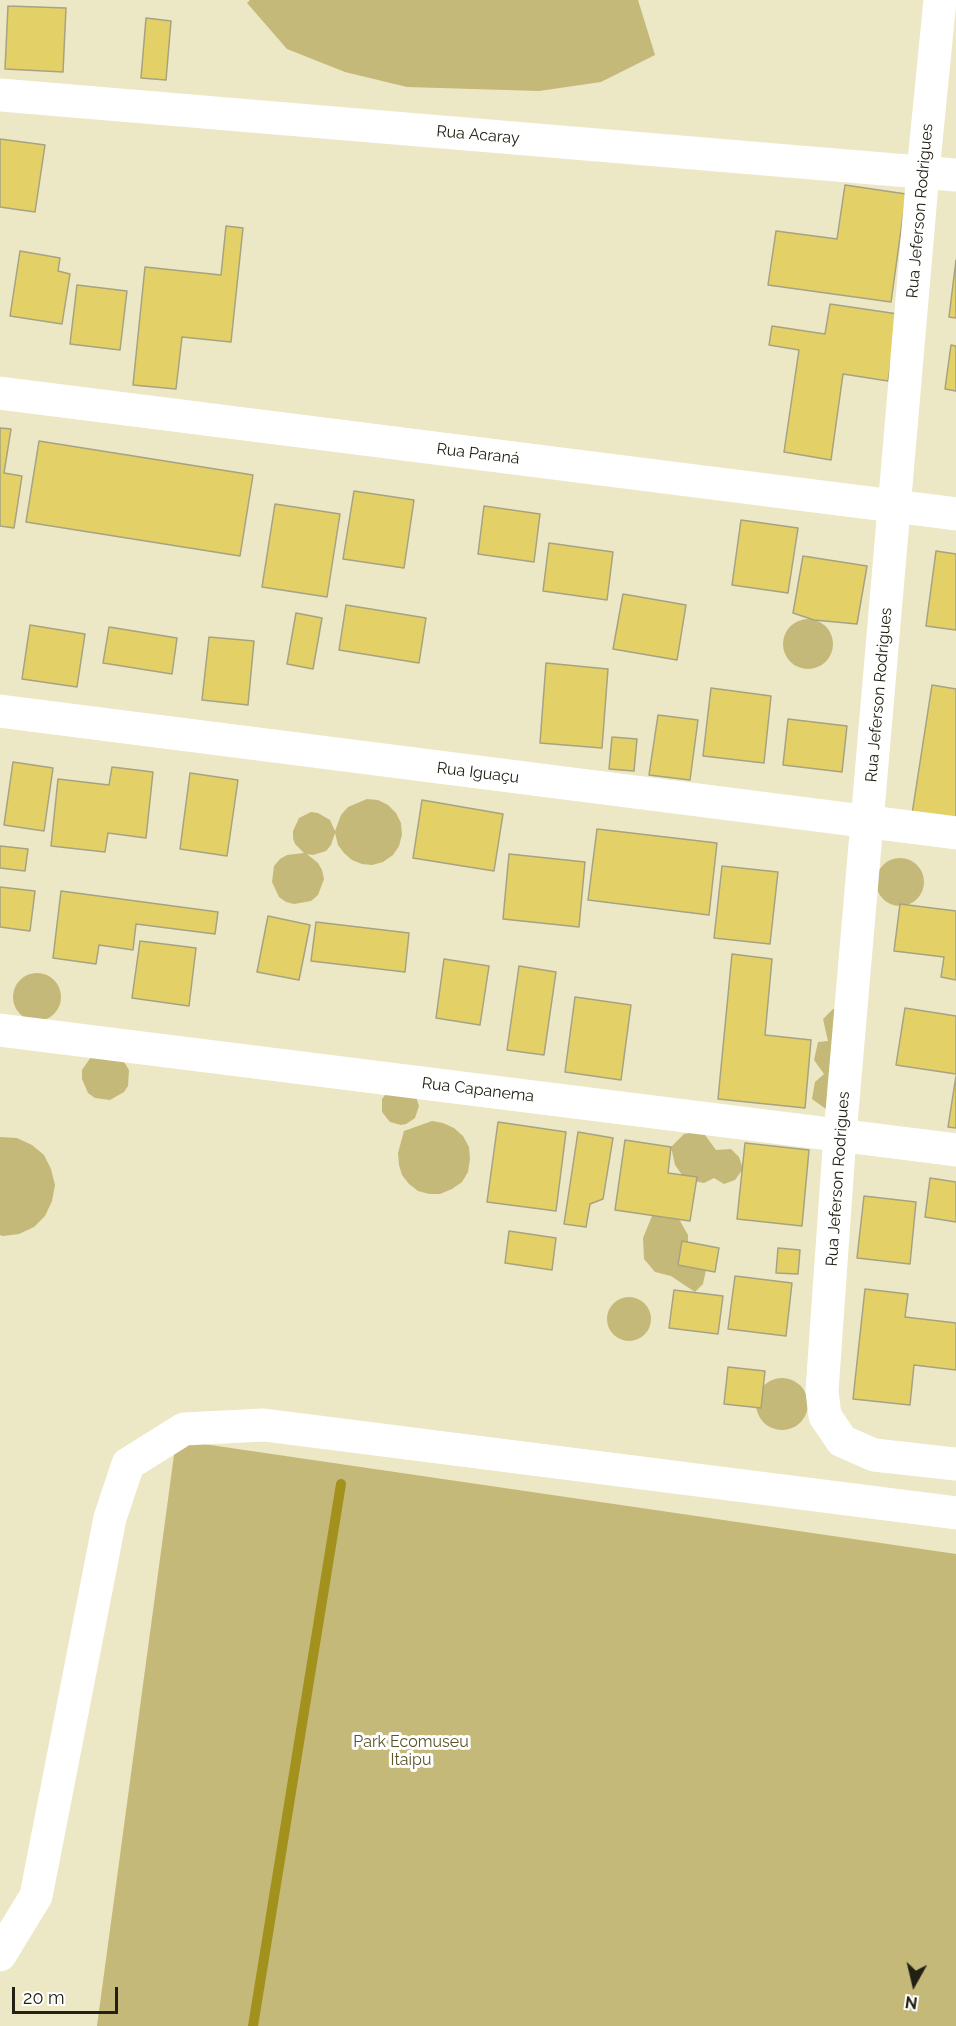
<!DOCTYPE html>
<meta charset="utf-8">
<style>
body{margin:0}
#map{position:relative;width:956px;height:2026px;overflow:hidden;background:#ece7c5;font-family:Raleway,sans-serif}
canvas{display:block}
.north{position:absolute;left:884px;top:1954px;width:60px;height:60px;-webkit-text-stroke:4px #fff;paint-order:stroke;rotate:188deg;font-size:16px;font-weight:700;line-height:24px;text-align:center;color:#222014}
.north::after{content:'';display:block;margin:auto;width:21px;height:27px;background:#222014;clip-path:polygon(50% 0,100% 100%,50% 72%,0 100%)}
.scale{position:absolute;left:12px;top:1987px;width:106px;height:27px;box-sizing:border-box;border:3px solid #222014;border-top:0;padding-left:8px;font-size:18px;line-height:21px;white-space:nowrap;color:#222014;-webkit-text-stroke:4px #fff;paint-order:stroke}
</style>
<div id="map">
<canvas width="956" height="2026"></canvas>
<div class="north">N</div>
<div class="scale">20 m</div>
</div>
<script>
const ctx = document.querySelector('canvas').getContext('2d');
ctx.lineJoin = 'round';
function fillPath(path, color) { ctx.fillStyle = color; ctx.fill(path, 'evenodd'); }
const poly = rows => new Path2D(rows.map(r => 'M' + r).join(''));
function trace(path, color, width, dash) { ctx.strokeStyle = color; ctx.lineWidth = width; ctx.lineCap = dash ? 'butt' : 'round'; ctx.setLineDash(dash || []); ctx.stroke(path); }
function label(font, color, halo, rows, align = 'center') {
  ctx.font = font + ' Raleway,sans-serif'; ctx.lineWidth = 6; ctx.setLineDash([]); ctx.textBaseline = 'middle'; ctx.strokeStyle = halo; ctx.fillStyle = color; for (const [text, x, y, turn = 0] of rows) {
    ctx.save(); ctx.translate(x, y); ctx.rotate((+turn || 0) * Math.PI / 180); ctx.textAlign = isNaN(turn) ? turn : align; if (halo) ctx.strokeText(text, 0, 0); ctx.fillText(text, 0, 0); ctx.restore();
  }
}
const green = poly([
 [250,0,638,0,655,55,601,82,539,91,407,87,345,72,287,49,247,3],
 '783 644a25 25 0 1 1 50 0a25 25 0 1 1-50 0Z',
 [367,799,378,800,388,805,396,813,401,823,402,835,399,846,393,855,383,862,372,865,362,864,352,860,344,853,338,845,335,833,331,845,326,851,313,855,307,854,318,863,322,870,324,879,318,895,311,901,294,904,286,902,279,897,272,882,274,866,280,859,287,855,304,853,295,844,293,838,293,831,299,818,311,812,318,813,330,820,335,831,341,815,348,807],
 '876 882a24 24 0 1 1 48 0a24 24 0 1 1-48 0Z',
 '13 997a24 24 0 1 1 48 0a24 24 0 1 1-48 0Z',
 [833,1009,848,1011,830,1112,812,1099,815,1082,824,1074,814,1060,818,1042,828,1041,823,1019],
 [91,1057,121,1057,129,1070,128,1086,124,1092,110,1100,95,1098,88,1093,82,1079,82,1070],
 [386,1094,415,1094,419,1106,415,1118,406,1124,401,1125,390,1122,382,1112,382,1099],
 [432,1121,443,1123,454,1128,463,1136,469,1147,470,1159,468,1172,462,1182,452,1189,440,1194,429,1194,418,1191,409,1184,402,1175,399,1165,398,1153,404,1131],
 [702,1131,716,1150,731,1149,739,1157,743,1169,735,1180,724,1184,714,1178,704,1183,685,1179,675,1165,671,1147,684,1134],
 [0,1137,17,1138,32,1145,44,1155,51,1169,55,1185,52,1201,45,1216,34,1227,19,1234,3,1236,0,1235],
 [675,1212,688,1235,688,1251,706,1270,703,1284,695,1292,671,1276,655,1272,644,1259,643,1238,652,1216],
 '607 1319a22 22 0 1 1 44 0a22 22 0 1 1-44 0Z',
 '756 1404a26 26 0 1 1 52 0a26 26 0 1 1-52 0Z',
 [176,1440,956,1554,956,2026,97,2026]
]);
const stream = poly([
 [253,2026,341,1484]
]);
const building = poly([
 [8,6,66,8,63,72,5,69,8,6],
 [146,18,171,21,166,80,141,78,146,18],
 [0,139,45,145,35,212,0,207,0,139],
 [845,185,906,194,891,302,768,285,776,231,837,239,845,185],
 [226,226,243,228,231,342,182,337,176,389,133,385,145,267,221,275,226,226],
 [20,251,60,258,58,271,70,274,62,324,10,316,20,251],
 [956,260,956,318,949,317,956,260],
 [77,285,127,291,120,350,70,344,77,285],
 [830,304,898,314,888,381,843,374,831,460,784,452,799,350,769,345,772,326,825,334,830,304],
 [951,345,956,346,956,391,945,389,951,345],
 [0,428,11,429,4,473,22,476,14,528,0,526,0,428],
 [39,441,253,475,240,556,26,522,39,441],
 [354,491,414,500,404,568,343,559,354,491],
 [275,504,340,514,327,597,262,587,275,504],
 [484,506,540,514,534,562,478,554,484,506],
 [741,520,798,528,788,593,732,585,741,520],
 [549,543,613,552,607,600,543,591,549,543],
 [936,551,956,554,956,630,926,626,936,551],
 [803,556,867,566,857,624,814,620,793,613,803,556],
 [623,594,686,605,677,660,613,649,623,594],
 [346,605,426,618,419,663,339,650,346,605],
 [296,613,322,618,313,669,287,664,296,613],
 [30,625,85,634,77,687,22,679,30,625],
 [109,627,177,638,172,674,103,663,109,627],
 [209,637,254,641,248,705,202,700,209,637],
 [546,663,608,669,602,748,540,743,546,663],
 [932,685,956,689,956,821,912,814,932,685],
 [711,688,771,696,764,763,703,756,711,688],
 [658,715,698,720,690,780,649,775,658,715],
 [788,719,847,726,842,772,783,765,788,719],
 [612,737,637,739,634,771,609,769,612,737],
 [13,762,53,768,44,831,4,825,13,762],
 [112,767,153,772,146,838,108,833,105,852,51,846,58,779,109,785,112,767],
 [190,773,238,780,227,856,180,849,190,773],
 [422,800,503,814,494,871,413,858,422,800],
 [597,829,717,843,709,915,588,900,597,829],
 [0,846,28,849,25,871,0,868,0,846],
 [509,854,585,862,579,927,503,919,509,854],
 [722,866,778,872,770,944,714,938,722,866],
 [0,887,35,891,30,931,0,927,0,887],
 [61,891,218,912,215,934,136,924,133,950,99,945,96,964,53,958,61,891],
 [900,904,956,911,956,980,941,977,944,957,894,951,900,904],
 [268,916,310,925,299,980,257,972,268,916],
 [316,922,409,933,405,972,311,961,316,922],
 [140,941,196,948,189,1006,132,998,140,941],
 [732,954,772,959,765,1035,811,1040,805,1108,718,1099,732,954],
 [444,959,489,966,480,1025,436,1018,444,959],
 [519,966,556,972,544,1055,507,1050,519,966],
 [575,997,631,1005,621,1080,565,1072,575,997],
 [905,1008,956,1016,956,1074,896,1065,905,1008],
 [956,1076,956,1128,948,1127,956,1076],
 [498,1122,566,1132,556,1211,487,1202,498,1122],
 [578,1132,613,1138,603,1199,590,1204,586,1227,564,1224,578,1132],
 [625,1140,671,1147,668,1173,697,1177,690,1221,615,1210,625,1140],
 [745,1143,809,1150,802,1226,737,1219,745,1143],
 [930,1178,956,1182,956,1222,925,1217,930,1178],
 [864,1196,916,1202,910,1264,857,1258,864,1196],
 [509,1231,556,1238,552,1270,505,1263,509,1231],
 [682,1241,719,1248,715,1272,678,1265,682,1241],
 [778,1248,800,1250,798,1274,776,1273,778,1248],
 [735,1276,792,1283,786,1336,728,1329,735,1276],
 [865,1289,908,1294,905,1317,956,1323,956,1370,914,1365,910,1405,853,1399,865,1289],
 [674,1290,723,1296,718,1334,669,1328,674,1290],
 [728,1367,765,1371,761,1408,724,1404,728,1367]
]);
const street = poly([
 [940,0,923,172,840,1135,822,1391,825,1416,842,1441,874,1455,956,1464],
 [0,95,956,175],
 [0,393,956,514],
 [0,711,956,833],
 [0,1030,956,1150],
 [0,1955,36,1896,110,1518,128,1464,184,1429,264,1425,956,1513]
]);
const streetNames = [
 ["Rua Acaray",478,135,5],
 ["Rua Jeferson Rodrigues",920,211,-85],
 ["Rua Paraná",478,454,7],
 ["Rua Jeferson Rodrigues",879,695,-85],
 ["Rua Iguaçu",478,773,7],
 ["Rua Capanema",478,1090,7],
 ["Rua Jeferson Rodrigues",838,1179,-86]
];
const parkNames = [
 ["Park Ecomuseu",411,1742],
 ["Itaipu",411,1760]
];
fillPath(green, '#c4b978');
trace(stream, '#a3911d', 10);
fillPath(building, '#e3d168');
trace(building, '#a7a282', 1.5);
trace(street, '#fff', 33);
label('16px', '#222014', '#fff', streetNames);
label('16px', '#5b5428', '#fff', parkNames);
</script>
